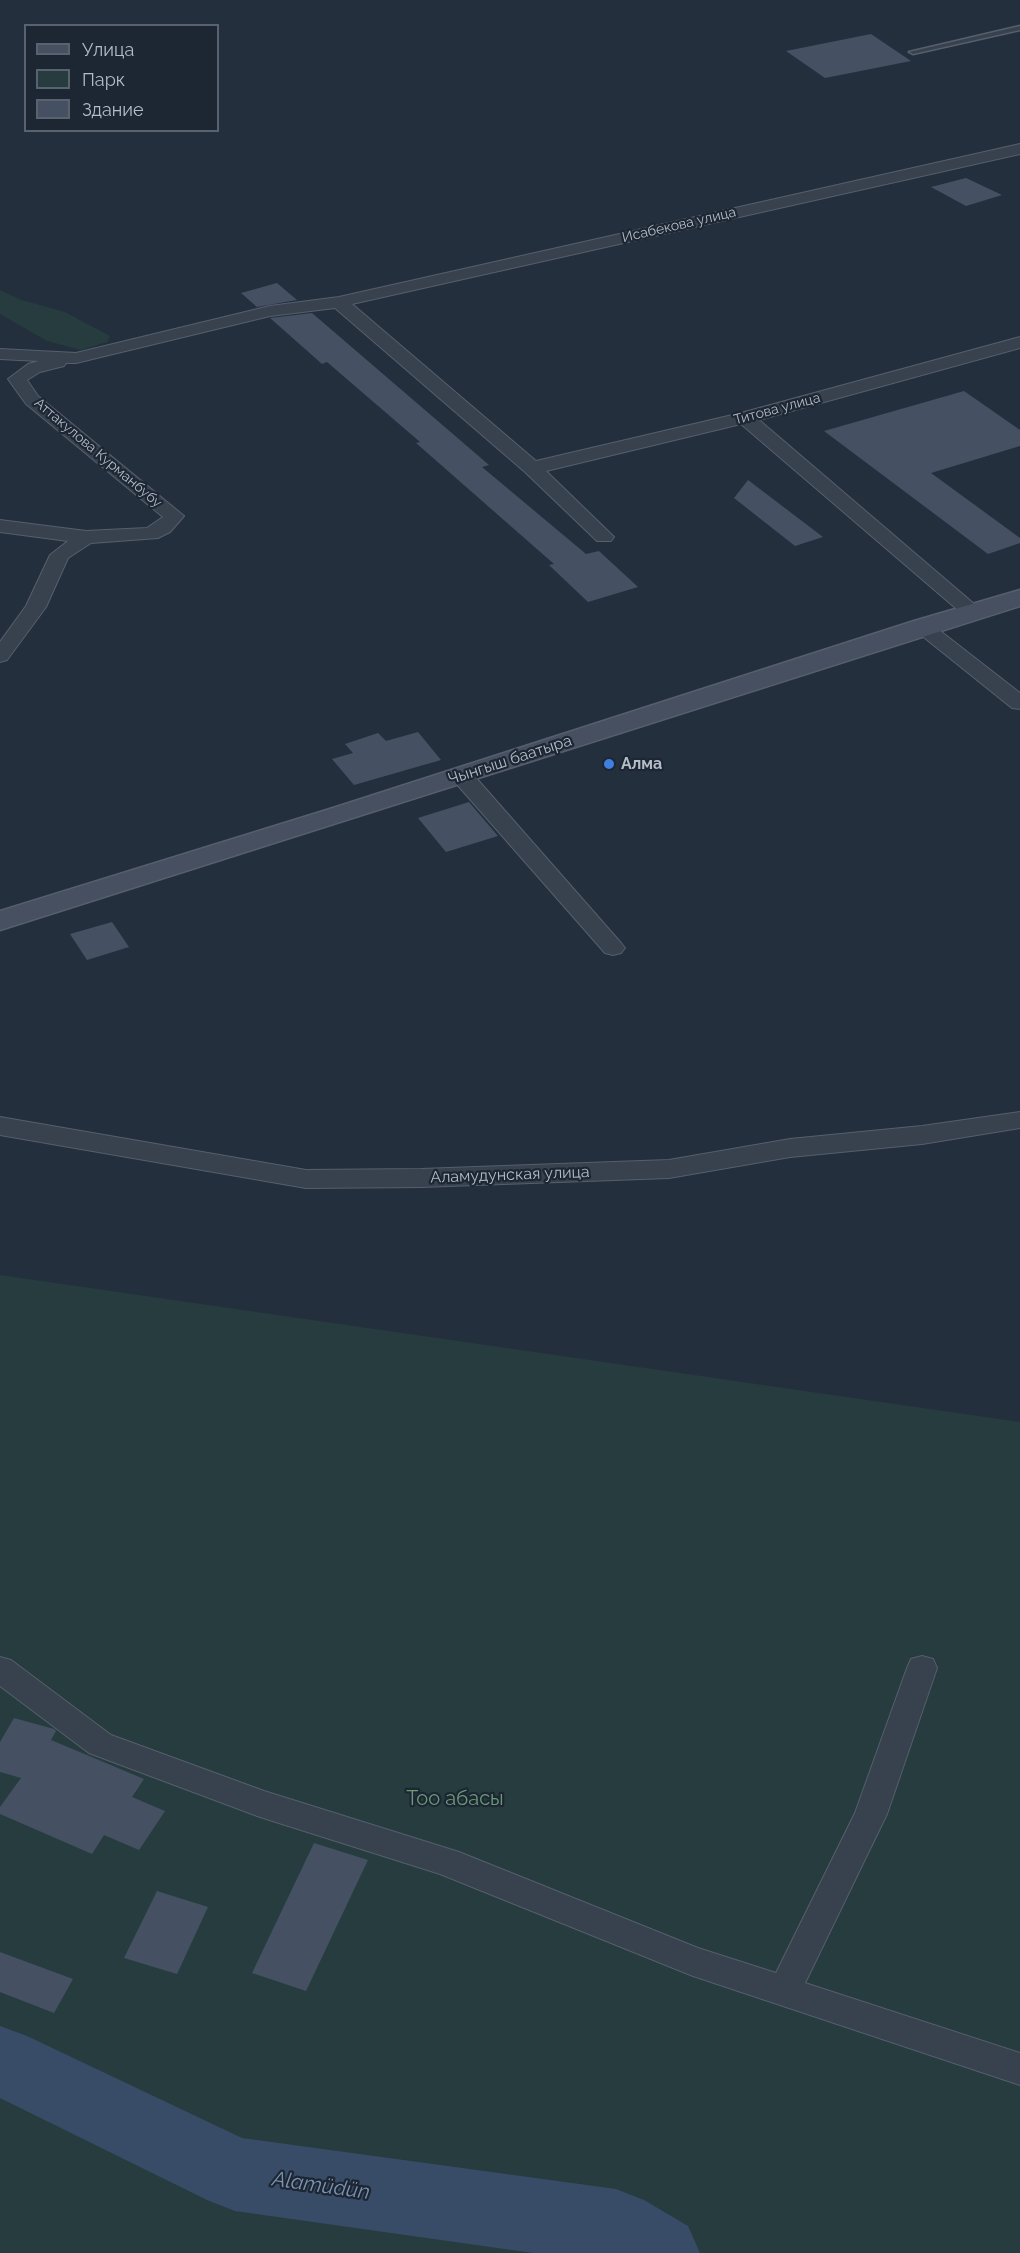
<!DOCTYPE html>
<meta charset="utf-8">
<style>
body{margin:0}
#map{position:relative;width:1020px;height:2253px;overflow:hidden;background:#242f3e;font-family:Raleway,sans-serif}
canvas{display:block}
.legend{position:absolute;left:24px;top:24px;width:195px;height:108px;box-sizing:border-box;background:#1d2633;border:2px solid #59626f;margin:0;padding:8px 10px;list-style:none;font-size:18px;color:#b4bcc9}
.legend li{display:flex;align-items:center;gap:12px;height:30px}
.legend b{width:30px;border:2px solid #59626f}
</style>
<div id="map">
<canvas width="1020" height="2253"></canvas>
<ul class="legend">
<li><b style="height:8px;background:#465061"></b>Улица</li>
<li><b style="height:16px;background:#263c3f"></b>Парк</li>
<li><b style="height:16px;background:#455162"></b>Здание</li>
</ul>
</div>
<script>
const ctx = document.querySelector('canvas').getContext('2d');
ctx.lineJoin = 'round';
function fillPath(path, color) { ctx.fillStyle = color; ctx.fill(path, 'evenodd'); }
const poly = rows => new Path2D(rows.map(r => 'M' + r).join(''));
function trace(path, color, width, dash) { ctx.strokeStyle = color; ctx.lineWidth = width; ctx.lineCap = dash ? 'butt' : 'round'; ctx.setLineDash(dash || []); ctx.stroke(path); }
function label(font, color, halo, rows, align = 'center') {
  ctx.font = font + ' Raleway,sans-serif'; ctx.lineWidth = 4.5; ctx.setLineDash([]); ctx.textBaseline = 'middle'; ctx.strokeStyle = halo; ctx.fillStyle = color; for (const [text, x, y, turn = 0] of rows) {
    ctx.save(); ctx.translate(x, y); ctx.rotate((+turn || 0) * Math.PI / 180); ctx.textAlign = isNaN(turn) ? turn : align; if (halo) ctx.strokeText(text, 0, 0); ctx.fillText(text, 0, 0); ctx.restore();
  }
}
const green = poly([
 [0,290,21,300,65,312,110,336,107,342,81,350,47,341,0,314],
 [0,1275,1020,1422,1020,2253,0,2253]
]);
const river = poly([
 [0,2026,27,2036,242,2138,616,2189,644,2200,688,2226,700,2253,533,2253,235,2211,207,2200,0,2098,0,2026]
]);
const building = poly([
 [871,34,911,61,825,78,786,51],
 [966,178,1002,195,966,206,931,187],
 [277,283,297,300,257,307,241,293],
 [312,313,489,465,482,467,586,554,599,551,638,587,588,602,549,565,554,564,416,443,420,442,327,362,322,364,270,318],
 [964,391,1020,430,1020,446,931,473,1020,538,1020,543,988,554,824,431],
 [748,480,823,537,795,546,734,498],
 [418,732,441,760,354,785,332,759,353,753,345,744,378,733,386,741],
 [469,802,498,836,446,852,418,818],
 [112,922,129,947,87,960,70,934],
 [14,1718,54,1729,56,1731,51,1740,144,1779,132,1797,165,1811,139,1850,104,1835,92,1854,0,1814,0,1807,21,1778,0,1772,0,1742],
 [314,1843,368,1860,306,1991,252,1973],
 [157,1891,208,1907,177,1974,124,1958],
 [0,1952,73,1979,54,2013,0,1992]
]);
const lane = poly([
 [1020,26,1020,30,913,54,909,52,1020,26]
]);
const street = poly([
 [1020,144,1020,154,352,304,536,461,741,413,1020,337,1020,348,759,420,980,609,983,613,980,617,966,617,741,424,546,471,614,537,611,541,597,541,525,472,335,308,270,316,76,363,66,363,64,366,40,372,27,380,38,396,184,516,170,532,158,538,91,543,68,558,46,607,7,660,0,662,0,642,26,606,50,555,68,541,0,532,0,520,86,531,147,528,163,517,26,404,8,379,28,364,39,361,0,359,0,349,76,353,270,306,339,297,1020,144],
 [923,621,930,623,1020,693,1020,709,1012,708,916,631,913,627,916,623,923,621],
 [462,769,470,771,621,943,625,948,621,953,613,955,605,953,454,781,451,776,454,771,462,769],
 [1020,1112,1020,1128,922,1144,790,1157,669,1178,421,1187,306,1188,0,1135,0,1117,306,1170,421,1169,669,1160,790,1139,922,1126,1020,1112],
 [922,1656,933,1659,937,1668,887,1814,805,1983,1020,2053,1020,2085,693,1976,440,1874,260,1817,89,1753,0,1686,0,1657,11,1660,111,1735,264,1791,459,1852,698,1948,776,1973,855,1813,907,1668,911,1659,922,1656]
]);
const secondary = poly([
 [1020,590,1020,606,0,930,0,911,333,808,914,621,1020,590]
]);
const markers = [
 [609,764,6,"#3f7fe0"]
];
const farStreetnames = [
 ["Исабекова улица",679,225,-13],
 ["Титова улица",777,409,-15],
 ["Аттакулова Курманбубу",98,453,40]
];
const streetNames = [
 ["Чынгыш баатыра",510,760,-18],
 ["Аламудунская улица",510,1175,-2]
];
const poiNames = [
 ["Алма",621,764]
];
const nearParknames = [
 ["Тоо абасы",455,1799]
];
const nearWaternames = [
 ["Alamüdün",321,2186,8]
];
fillPath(green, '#263c3f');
fillPath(river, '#394c67');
fillPath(building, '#455162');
trace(lane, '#565f6c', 3);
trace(street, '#565f6c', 2);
trace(secondary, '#565f6c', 3);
fillPath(lane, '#38414e');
fillPath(street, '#38414e');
fillPath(secondary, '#465061');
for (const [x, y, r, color] of markers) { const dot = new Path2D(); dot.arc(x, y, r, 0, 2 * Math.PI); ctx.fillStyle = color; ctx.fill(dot); trace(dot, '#1d2633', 2); }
label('14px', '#b4bcc9', '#1d2633', farStreetnames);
label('16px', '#b4bcc9', '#1d2633', streetNames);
label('bold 16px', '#b4bcc9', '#1d2633', poiNames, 'left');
label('20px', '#6b9a76', '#1d2633', nearParknames);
label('italic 21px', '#7c92b1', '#1d2633', nearWaternames);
</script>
